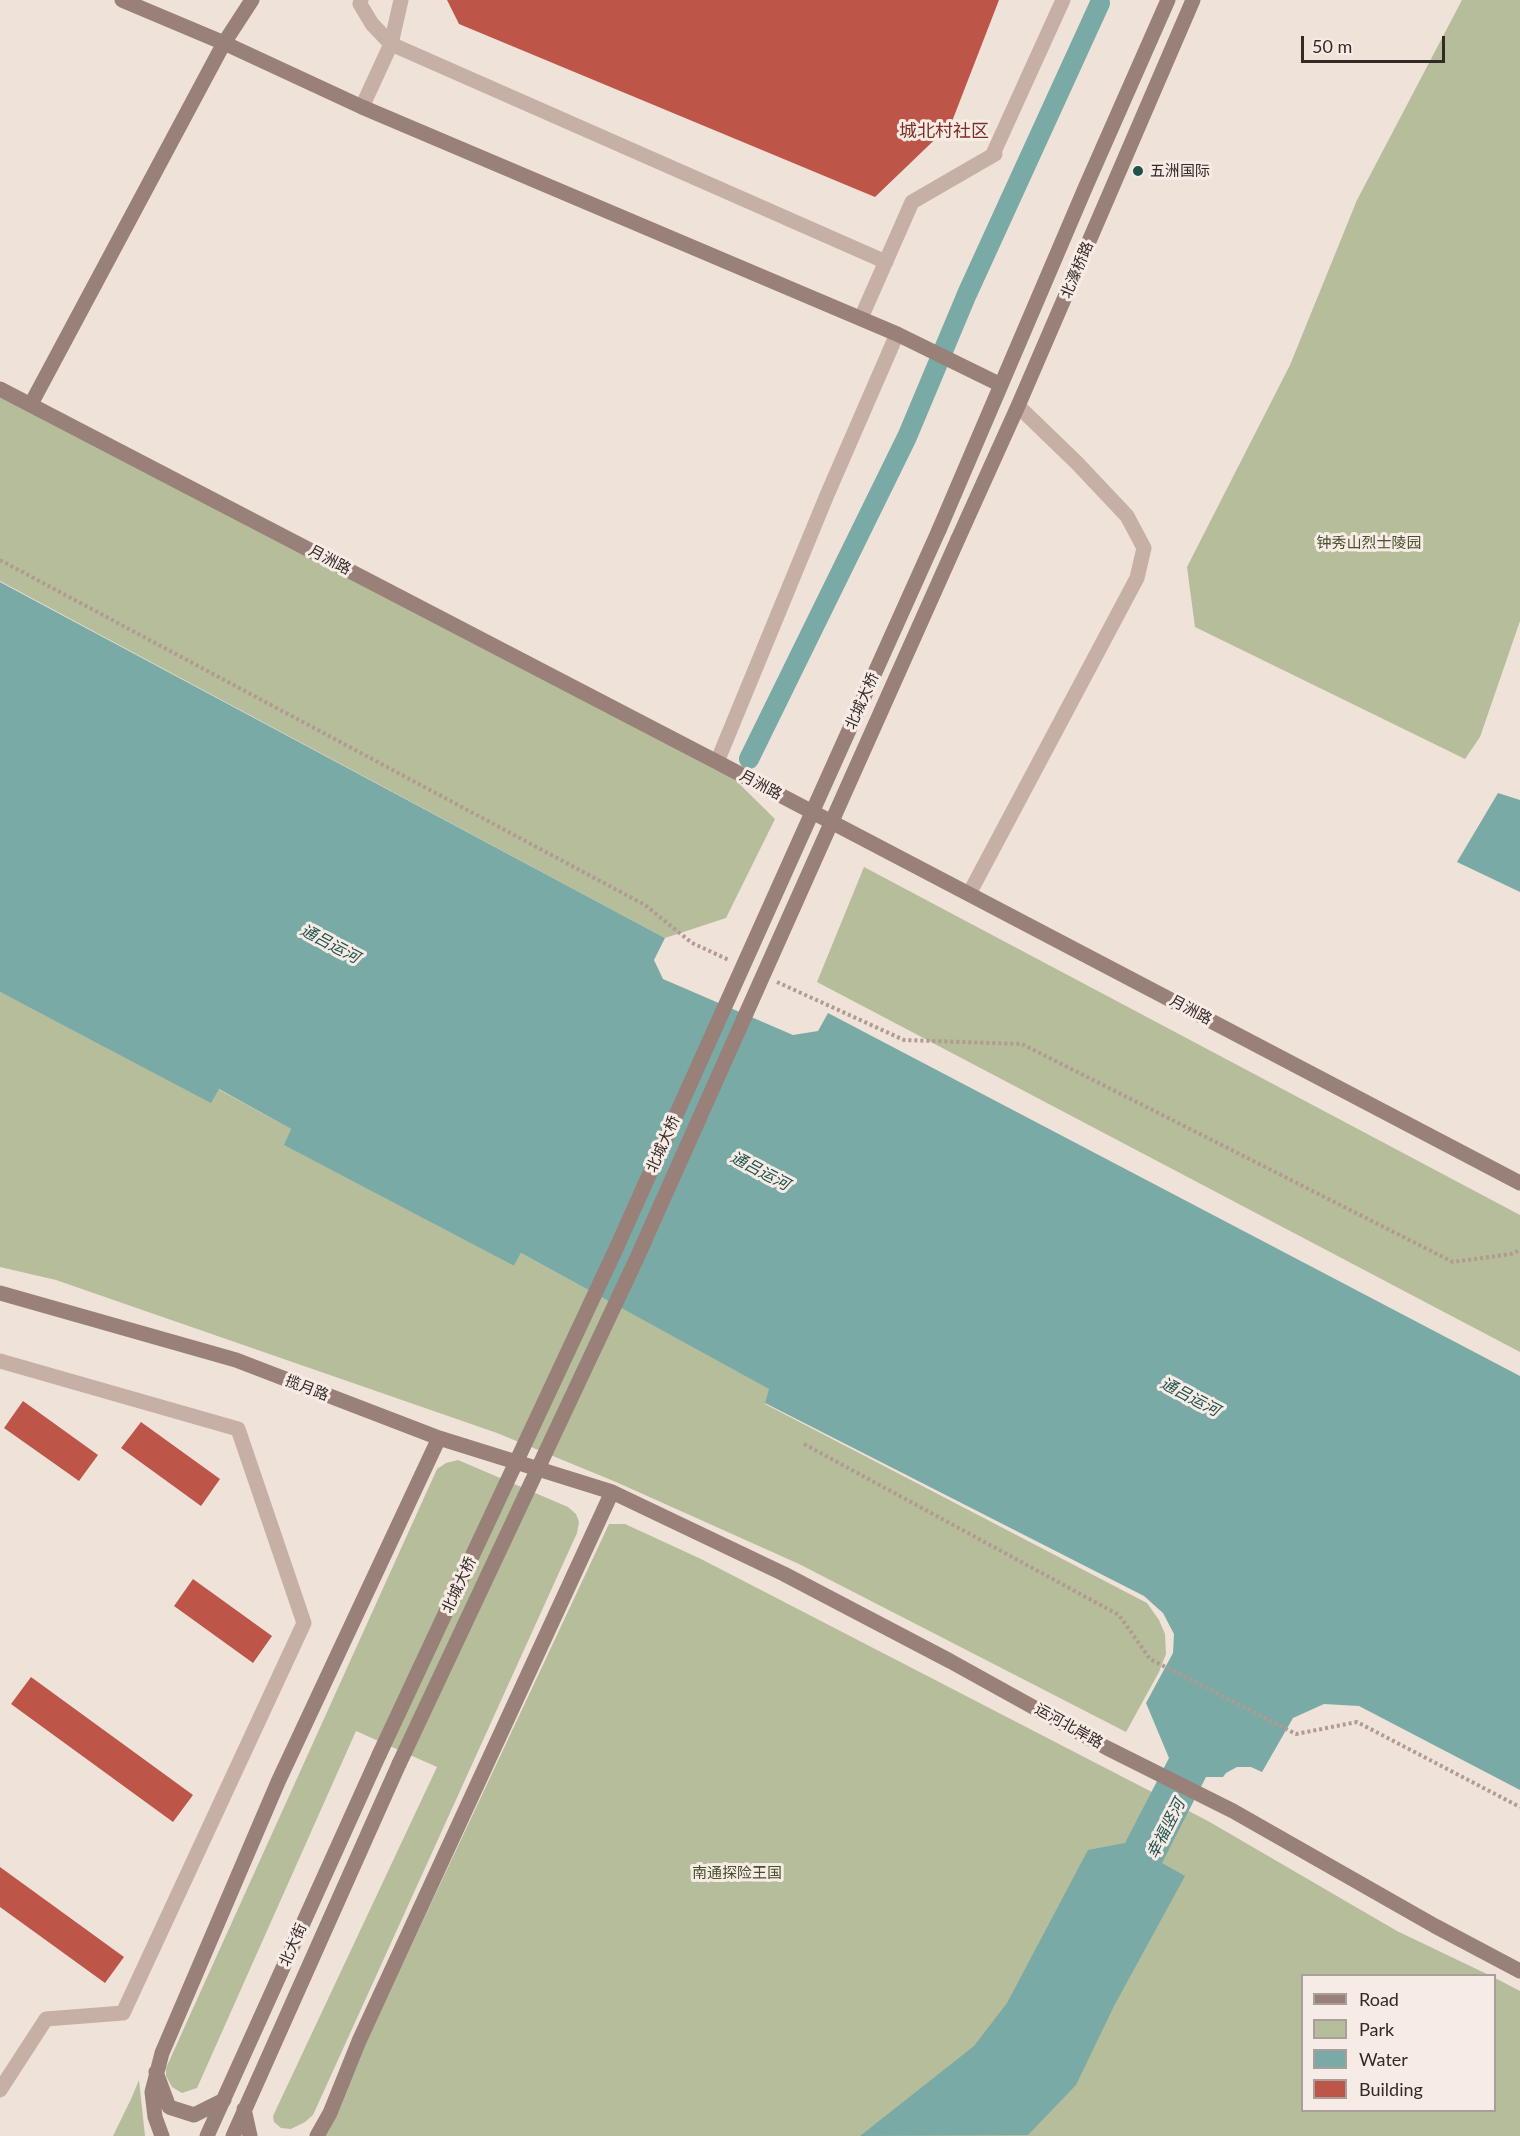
<!DOCTYPE html>
<meta charset="utf-8">
<style>
body{margin:0}
#map{position:relative;width:1520px;height:2136px;overflow:hidden;background:#efe2d9;font-family:Lato,sans-serif}
canvas{display:block}
.legend{position:absolute;left:1301px;top:1974px;width:195px;height:138px;box-sizing:border-box;background:#f7ece5;border:2px solid #a99e99;margin:0;padding:8px 10px;list-style:none;font-size:18px;color:#332926}
.legend li{display:flex;align-items:center;gap:12px;height:30px}
.legend b{width:30px;border:2px solid #a99e99}
.scale{position:absolute;left:1301px;top:36px;width:144px;height:27px;box-sizing:border-box;border:3px solid #332926;border-top:0;padding-left:8px;font-size:18px;line-height:21px;white-space:nowrap;color:#332926;-webkit-text-stroke:4px #f7ece5;paint-order:stroke}
</style>
<div id="map">
<canvas width="1520" height="2136"></canvas>
<ul class="legend">
<li><b style="height:8px;background:#998078"></b>Road</li>
<li><b style="height:16px;background:#b6bd9a"></b>Park</li>
<li><b style="height:16px;background:#7aaaa5"></b>Water</li>
<li><b style="height:16px;background:#bd5649"></b>Building</li>
</ul>
<div class="scale">50 m</div>
</div>
<script>
const ctx = document.querySelector('canvas').getContext('2d');
ctx.lineJoin = 'round';
function fillPath(path, color) { ctx.fillStyle = color; ctx.fill(path, 'evenodd'); }
const poly = rows => new Path2D(rows.map(r => 'M' + r).join(''));
function trace(path, color, width, dash) { ctx.strokeStyle = color; ctx.lineWidth = width; ctx.lineCap = dash ? 'butt' : 'round'; ctx.setLineDash(dash || []); ctx.stroke(path); }
function label(font, color, halo, rows, align = 'center') {
  ctx.font = font + ' Lato,"Noto Sans SC",sans-serif'; ctx.lineWidth = 6; ctx.setLineDash([]); ctx.textBaseline = 'middle'; ctx.strokeStyle = halo; ctx.fillStyle = color; for (const [text, x, y, turn = 0] of rows) {
    ctx.save(); ctx.translate(x, y); ctx.rotate((+turn || 0) * Math.PI / 180); ctx.textAlign = isNaN(turn) ? turn : align; if (halo) ctx.strokeText(text, 0, 0); ctx.fillText(text, 0, 0); ctx.restore();
  }
}
const green = poly([
 [1462,0,1520,0,1520,621,1480,737,1465,759,1195,627,1187,567,1290,365,1357,200],
 [0,389,717,762,775,819,726,918,665,938,0,581],
 [864,867,1520,1215,1520,1352,817,982],
 [0,992,211,1102,218,1089,291,1129,285,1145,514,1266,521,1253,770,1389,765,1404,1147,1603,1159,1620,1165,1634,1166,1654,1159,1672,1126,1732,799,1564,616,1482,497,1433,56,1280,0,1267],
 [458,1460,568,1507,576,1514,579,1522,577,1533,313,2115,305,2122,291,2129,281,2128,274,2122,273,2116,437,1767,356,1731,197,2088,182,2093,172,2087,166,2076,166,2068,437,1469,446,1463],
 [609,1524,625,1524,701,1559,1208,1821,1397,1931,1489,1975,1302,1976,1302,2110,1494,2110,1495,1978,1520,1991,1520,2136,322,2136],
 [139,2080,145,2136,113,2136,131,2099]
]);
const water = poly([
 [0,582,665,938,654,960,663,979,793,1035,818,1031,828,1013,1520,1376,1520,1790,1359,1706,1324,1704,1293,1718,1262,1772,1251,1767,1237,1767,1226,1773,1223,1777,1206,1777,1162,1863,1185,1876,1114,2006,1076,2085,1028,2135,860,2136,974,2046,1007,2003,1088,1850,1125,1843,1169,1758,1146,1703,1173,1653,1174,1634,1163,1613,1144,1596,765,1403,769,1389,521,1253,514,1266,284,1145,291,1129,219,1089,211,1103,0,992],
 [1498,793,1520,800,1520,892,1457,862]
]);
const canal = poly([
 [749,759,907,437,967,294,1100,3]
]);
const building = poly([
 [447,0,999,0,951,124,875,197,459,24],
 [23,1401,98,1455,79,1481,4,1428],
 [141,1422,220,1479,201,1506,121,1448],
 [193,1579,272,1636,253,1663,174,1606],
 [31,1677,193,1795,173,1822,11,1704],
 [0,1867,124,1957,105,1983,0,1907]
]);
const path = poly([
 [0,560,645,905,692,943,729,960],
 [777,982,904,1040,1022,1044,1453,1262,1511,1254,1520,1250],
 [804,1444,1119,1615,1150,1659,1296,1734,1357,1722,1520,1807]
]);
const street = poly([
 [361,0,360,4,372,24,391,44,886,262],
 [362,107,391,44,401,0],
 [861,318,912,202,995,154,993,154,1063,0],
 [717,762,827,495,897,334],
 [969,894,1137,578,1144,548,1127,516,1077,463,1018,406],
 [0,1361,238,1429,304,1623,123,2013,46,2019,0,2090]
]);
const secondary = poly([
 [122,0,224,43,362,107,897,334,1001,385],
 [0,389,717,762,1520,1183],
 [31,404,224,43,252,0],
 [939,530,1086,186,1168,0],
 [958,539,1018,406,1193,0],
 [0,1293,236,1360,439,1438,612,1492,784,1574,950,1661,1107,1748,1233,1811,1435,1926,1520,1971],
 [156,2072,169,2107,194,2115,224,2100],
 [244,2109,250,2136],
 [162,2136,155,2117,152,2092,162,2053,278,1782,439,1438],
 [207,2136,379,1755],
 [233,2136,399,1764],
 [317,2136,330,2113,359,2041,612,1492]
]);
const secondaryBridge = poly([
 [379,1755,615,1251,939,530],
 [399,1764,636,1260,958,539]
]);
const markers = [
 [1138,171,6,"#1f514d"]
];
const poiNames = [
 ["五洲国际",1150,171]
];
const streetNames = [
 ["北濠桥路",1077,270,-67],
 ["月洲路",330,560,28],
 ["北城大桥",862,701,-66],
 ["月洲路",761,785,28],
 ["月洲路",1191,1010,28],
 ["北城大桥",663,1144,-66],
 ["揽月路",307,1388,21],
 ["北城大桥",459,1585,-65],
 ["运河北岸路",1069,1726,29],
 ["北大街",293,1945,-66]
];
const parkNames = [
 ["钟秀山烈士陵园",1369,543],
 ["南通探险王国",737,1873]
];
const waterNames = [
 ["通吕运河",330,944,28],
 ["通吕运河",760,1171,28],
 ["通吕运河",1190,1397,28],
 ["幸福竖河",1166,1829,-63]
];
const quarterNames = [
 ["城北村社区",944,131]
];
fillPath(green, '#b6bd9a');
fillPath(water, '#7aaaa5');
trace(canal, '#7aaaa5', 20);
fillPath(building, '#bd5649');
trace(path, '#b19a91', 4, [3, 3]);
trace(street, '#c6b0a6', 15);
trace(secondary, '#998078', 15);
trace(secondaryBridge, '#998078', 15);
for (const [x, y, r, color] of markers) { const dot = new Path2D(); dot.arc(x, y, r, 0, 2 * Math.PI); ctx.fillStyle = color; ctx.fill(dot); trace(dot, '#f7ece5', 2); }
label('15px', '#332926', '#f7ece5', poiNames, 'left');
label('15px', '#332926', '#f7ece5', streetNames);
label('15px', '#474f2c', '#f7ece5', parkNames);
label('italic 16px', '#1f514d', '#f7ece5', waterNames);
label('18px', '#7b2f26', '#f7ece5', quarterNames);
</script>
